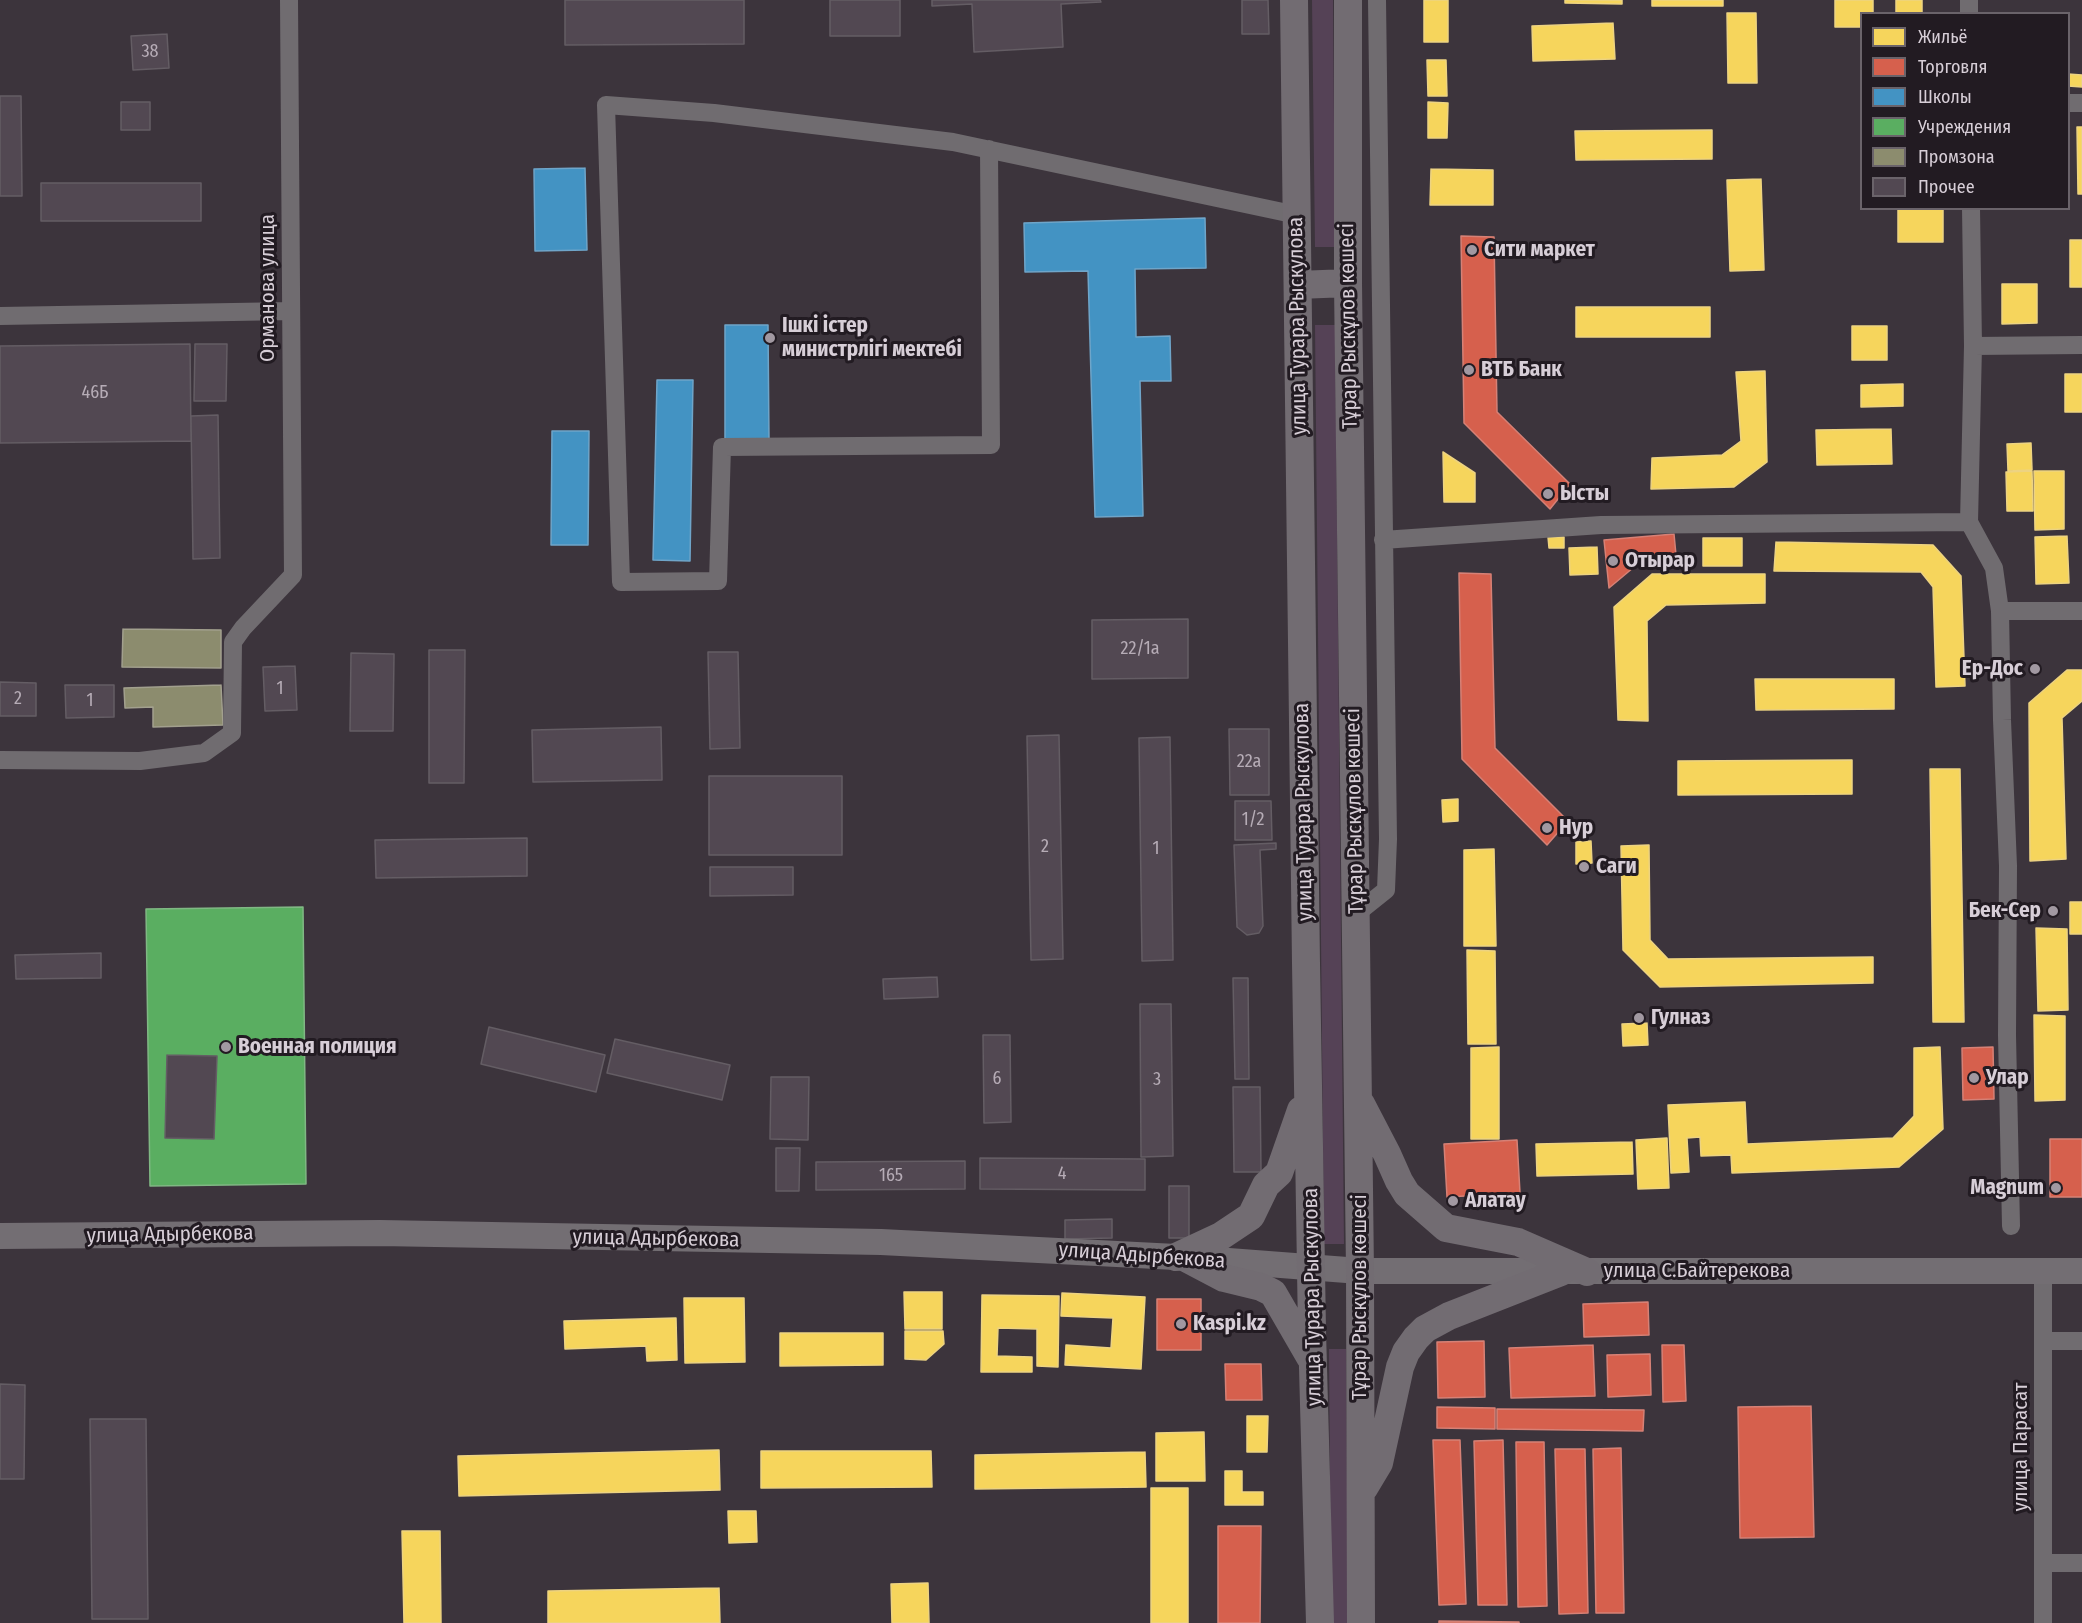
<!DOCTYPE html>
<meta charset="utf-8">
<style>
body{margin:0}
#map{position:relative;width:2082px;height:1623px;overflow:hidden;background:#3c343c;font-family:"Fira Sans Condensed",sans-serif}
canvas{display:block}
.legend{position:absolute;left:1860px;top:12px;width:210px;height:198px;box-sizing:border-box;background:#221b22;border:2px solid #6a636a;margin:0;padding:8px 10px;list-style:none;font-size:18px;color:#d7ced7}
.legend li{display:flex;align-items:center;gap:12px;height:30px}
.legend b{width:30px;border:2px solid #6a636a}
</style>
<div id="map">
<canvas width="2082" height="1623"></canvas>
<ul class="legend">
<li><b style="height:16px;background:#f6d55c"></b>Жильё</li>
<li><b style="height:16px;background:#d6604d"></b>Торговля</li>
<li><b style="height:16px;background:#4393c3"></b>Школы</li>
<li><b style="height:16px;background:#5aae61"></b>Учреждения</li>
<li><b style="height:16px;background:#8c8c6e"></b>Промзона</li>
<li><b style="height:16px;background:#524852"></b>Прочее</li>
</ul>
</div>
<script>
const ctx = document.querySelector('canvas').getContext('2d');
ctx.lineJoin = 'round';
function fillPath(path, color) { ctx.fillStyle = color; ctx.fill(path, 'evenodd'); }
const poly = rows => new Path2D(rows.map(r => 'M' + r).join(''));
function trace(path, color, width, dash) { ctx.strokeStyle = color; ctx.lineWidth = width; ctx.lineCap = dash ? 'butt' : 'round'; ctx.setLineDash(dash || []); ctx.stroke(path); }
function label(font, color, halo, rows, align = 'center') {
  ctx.font = font + ' "Fira Sans Condensed",sans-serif'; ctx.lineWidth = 6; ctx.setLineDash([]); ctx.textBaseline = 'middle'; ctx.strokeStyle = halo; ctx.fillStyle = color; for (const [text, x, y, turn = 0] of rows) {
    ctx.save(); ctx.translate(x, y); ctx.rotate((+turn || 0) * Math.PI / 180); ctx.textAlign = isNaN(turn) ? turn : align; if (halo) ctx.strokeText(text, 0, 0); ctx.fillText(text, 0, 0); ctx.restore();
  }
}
const green = poly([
 [1312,0,1333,0,1335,247,1315,247],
 [1315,325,1335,325,1344,1244,1324,1244],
 [1329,1349,1346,1349,1348,1623,1331,1623]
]);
const homes = poly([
 [1424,0,1448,0,1448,42,1424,42,1424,0],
 [1565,0,1622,0,1622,4,1565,3,1565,0],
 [1652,0,1723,0,1723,6,1652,6,1652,0],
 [1835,0,1873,0,1873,14,1862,14,1862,27,1835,27,1835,0],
 [1896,0,1922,0,1922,14,1896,14,1896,0],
 [1727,13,1756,13,1757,83,1728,83,1727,13],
 [1613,23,1615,59,1533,61,1532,26,1613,23],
 [1427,60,1446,60,1447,96,1428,96,1427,60],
 [2068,74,2082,75,2082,87,2068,86,2068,74],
 [1428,102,1448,103,1447,138,1428,138,1428,102],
 [2077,127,2082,127,2082,194,2078,194,2077,127],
 [1712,130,1712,159,1576,160,1575,131,1712,130],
 [1431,169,1493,170,1493,205,1430,205,1431,169],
 [1761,179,1764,270,1730,271,1727,180,1761,179],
 [1898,208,1943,208,1943,242,1898,242,1898,208],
 [2070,240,2082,240,2082,287,2070,287,2070,240],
 [2002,284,2037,284,2037,323,2002,324,2002,284],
 [1576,307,1710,307,1710,337,1576,337,1576,307],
 [1852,326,1887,326,1887,360,1852,360,1852,326],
 [1765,371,1767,462,1734,487,1651,489,1652,458,1722,455,1741,441,1736,372,1765,371],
 [2065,374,2082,374,2082,412,2065,412,2065,374],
 [1903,384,1903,406,1861,407,1861,385,1903,384],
 [1891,429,1892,464,1817,465,1816,430,1891,429],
 [2031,443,2032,470,2008,471,2007,444,2031,443],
 [1443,452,1475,473,1475,502,1444,502,1443,452],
 [2032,471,2033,511,2007,511,2006,472,2032,471],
 [2034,471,2064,471,2064,529,2035,530,2034,471],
 [2067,536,2069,583,2036,584,2035,537,2067,536],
 [1548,537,1564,537,1564,548,1549,548,1548,537],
 [1703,538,1742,538,1742,566,1703,566,1703,538],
 [1776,542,1933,545,1961,576,1965,686,1936,687,1933,587,1921,572,1774,571,1776,542],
 [1597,547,1598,574,1570,575,1569,548,1597,547],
 [1652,574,1765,574,1765,603,1666,605,1647,621,1648,721,1618,720,1614,607,1652,574],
 [2067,670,2082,670,2082,701,2062,718,2066,859,2030,861,2029,703,2067,670],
 [1755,679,1894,679,1894,709,1756,710,1755,679],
 [1852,760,1852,794,1678,795,1678,761,1852,760],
 [1930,769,1960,769,1964,1022,1933,1022,1930,769],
 [1458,799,1458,821,1443,822,1442,800,1458,799],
 [1591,841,1592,863,1576,864,1576,842,1591,841],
 [1649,845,1650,940,1668,959,1873,957,1873,983,1660,987,1623,950,1621,846,1649,845],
 [1494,849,1496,946,1464,946,1464,850,1494,849],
 [2070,902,2082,902,2082,934,2070,934,2070,902],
 [2036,928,2067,929,2068,1010,2038,1011,2036,928],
 [1467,950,1495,951,1496,1044,1468,1044,1467,950],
 [2034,1015,2065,1016,2065,1100,2035,1101,2034,1015],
 [1647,1023,1648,1045,1623,1046,1622,1024,1647,1023],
 [1499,1047,1499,1139,1471,1139,1471,1048,1499,1047],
 [1940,1047,1943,1129,1899,1167,1732,1173,1731,1155,1701,1156,1700,1137,1687,1138,1689,1172,1671,1173,1668,1105,1745,1102,1747,1144,1893,1138,1914,1116,1914,1048,1940,1047],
 [1667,1138,1669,1188,1638,1189,1636,1140,1667,1138],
 [1632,1142,1633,1174,1537,1176,1536,1144,1632,1142],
 [904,1292,942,1292,942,1329,905,1329,904,1292],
 [1062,1293,1145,1297,1141,1369,1065,1365,1066,1345,1111,1348,1113,1318,1061,1316,1062,1293],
 [982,1295,1059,1296,1058,1367,1037,1366,1037,1329,998,1328,997,1356,1032,1357,1032,1372,981,1372,982,1295],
 [684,1298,744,1298,745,1362,685,1363,684,1298],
 [676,1318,677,1360,647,1361,646,1346,565,1349,564,1321,676,1318],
 [905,1331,943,1331,944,1344,926,1360,905,1359,905,1331],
 [780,1333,883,1333,883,1365,780,1366,780,1333],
 [1247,1416,1268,1416,1267,1452,1247,1452,1247,1416],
 [1204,1432,1205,1481,1156,1481,1156,1433,1204,1432],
 [719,1450,720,1490,459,1496,458,1456,719,1450],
 [761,1451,931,1451,932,1487,761,1488,761,1451],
 [1145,1452,1146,1487,975,1489,975,1455,1145,1452],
 [1225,1471,1242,1471,1242,1492,1263,1492,1263,1505,1225,1505,1225,1471],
 [1151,1488,1188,1488,1188,1623,1151,1623,1151,1488],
 [728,1511,756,1511,757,1542,729,1543,728,1511],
 [402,1531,440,1531,441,1623,404,1623,402,1531],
 [928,1583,929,1623,892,1623,891,1584,928,1583],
 [719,1588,720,1623,548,1623,548,1591,719,1588]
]);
const shops = poly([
 [1461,236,1494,237,1497,412,1570,484,1550,509,1464,423,1461,236],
 [1674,534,1676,555,1646,557,1609,588,1604,540,1674,534],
 [1459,573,1491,574,1495,748,1568,821,1547,845,1462,759,1459,573],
 [1993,1047,1994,1099,1963,1100,1962,1048,1993,1047],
 [2050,1139,2082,1139,2082,1197,2050,1197,2050,1139],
 [1517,1140,1520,1193,1447,1197,1444,1144,1517,1140],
 [1157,1299,1201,1299,1201,1350,1157,1350,1157,1299],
 [1648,1302,1649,1335,1584,1337,1583,1304,1648,1302],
 [1484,1341,1485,1397,1438,1398,1437,1342,1484,1341],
 [1593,1345,1595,1396,1511,1398,1509,1348,1593,1345],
 [1662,1345,1684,1345,1686,1401,1663,1402,1662,1345],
 [1650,1354,1651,1395,1608,1397,1607,1355,1650,1354],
 [1225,1364,1261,1364,1262,1400,1226,1400,1225,1364],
 [1811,1406,1814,1537,1740,1538,1738,1407,1811,1406],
 [1437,1407,1495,1408,1495,1429,1437,1428,1437,1407],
 [1497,1409,1644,1410,1643,1431,1497,1429,1497,1409],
 [1433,1440,1460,1440,1466,1604,1439,1605,1433,1440],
 [1503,1440,1507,1605,1478,1605,1474,1441,1503,1440],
 [1516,1442,1544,1442,1547,1606,1518,1607,1516,1442],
 [1621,1448,1624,1613,1596,1613,1593,1449,1621,1448],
 [1555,1449,1585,1449,1588,1613,1559,1614,1555,1449],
 [1218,1526,1261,1526,1260,1623,1218,1623,1218,1526],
 [1439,1621,1519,1622,1519,1623,1439,1623,1439,1621]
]);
const schools = poly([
 [585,168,587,250,535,251,534,169,585,168],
 [1205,218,1206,268,1135,269,1136,337,1170,336,1171,381,1140,381,1143,516,1095,517,1088,271,1025,272,1024,223,1205,218],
 [725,325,768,325,769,442,725,442,725,325],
 [657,380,693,380,690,561,653,560,657,380],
 [552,431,589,431,588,545,551,545,552,431]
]);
const public = poly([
 [303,907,306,1184,150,1186,146,909,303,907]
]);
const industry = poly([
 [123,629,221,630,221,668,122,667,123,629],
 [221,685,223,725,153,727,153,707,125,708,124,688,221,685]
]);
const building = poly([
 [565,0,744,0,744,44,565,45,565,0],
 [830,0,900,0,900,36,830,36,830,0],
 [932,0,1100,0,1101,2,1061,4,1063,47,974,52,972,4,932,6,932,0],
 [1242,0,1268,0,1269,34,1242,34,1242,0],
 [167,34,169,68,133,70,131,36,167,34],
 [0,96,21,96,22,196,0,196,0,96],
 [121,102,150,102,150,130,121,130,121,102],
 [41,183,201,183,201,221,41,221,41,183],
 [190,344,191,441,0,443,0,346,190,344],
 [195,344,227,344,226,401,194,401,195,344],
 [218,415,220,558,193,559,191,416,218,415],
 [1188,619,1188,678,1092,679,1092,620,1188,619],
 [429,650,465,650,464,783,429,783,429,650],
 [708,652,738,652,740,748,710,749,708,652],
 [351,653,394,654,393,731,350,731,351,653],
 [295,666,297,710,265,711,263,667,295,666],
 [0,682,36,683,36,716,0,716,0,682],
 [65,685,114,685,114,717,66,718,65,685],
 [661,727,662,780,533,782,532,730,661,727],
 [1229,729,1269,729,1269,795,1230,795,1229,729],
 [1059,735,1063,959,1031,960,1027,736,1059,735],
 [1170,737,1173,960,1142,961,1139,738,1170,737],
 [709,776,842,776,842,855,709,855,709,776],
 [1235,801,1271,801,1272,840,1235,840,1235,801],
 [527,838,527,876,376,878,375,840,527,838],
 [1276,843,1276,849,1260,850,1263,926,1259,933,1247,935,1237,927,1234,845,1276,843],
 [710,867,793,867,793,895,710,896,710,867],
 [101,953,101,978,16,979,15,955,101,953],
 [937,977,938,997,884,999,883,979,937,977],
 [1233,978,1248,978,1249,1079,1235,1079,1233,978],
 [1140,1004,1171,1004,1173,1156,1141,1157,1140,1004],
 [489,1027,605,1055,596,1092,481,1064,489,1027],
 [983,1035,1010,1035,1011,1122,984,1123,983,1035],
 [615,1039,730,1065,722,1100,607,1073,615,1039],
 [167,1055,217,1056,214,1139,165,1138,167,1055],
 [771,1077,809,1077,808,1140,770,1139,771,1077],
 [1233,1087,1260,1087,1261,1172,1234,1172,1233,1087],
 [776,1148,800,1148,799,1191,776,1191,776,1148],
 [980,1158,1145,1159,1145,1190,980,1189,980,1158],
 [965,1161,965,1189,816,1190,816,1162,965,1161],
 [1169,1186,1189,1186,1189,1238,1169,1238,1169,1186],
 [1112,1219,1112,1238,1065,1239,1065,1220,1112,1219],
 [0,1384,25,1385,24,1479,0,1479,0,1384],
 [90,1419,146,1419,148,1619,92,1619,90,1419]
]);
const minor = poly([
 [1969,14,1969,0],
 [2068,103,2082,103],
 [989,149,991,445,722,447,718,581,621,582,606,105,714,113,953,142,1297,215],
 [1971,208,1973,346,1969,522,1994,568,2000,611,2002,720,2008,866,2007,1035,2011,1226],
 [0,316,291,311],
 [1973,346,2082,345],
 [1383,540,1601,525,1969,522],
 [2000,611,2082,611],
 [0,760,140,761,204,753,232,733,233,642,243,628,293,575,289,0],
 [1356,914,1386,890,1388,839,1377,0],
 [2043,1341,2082,1341],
 [2043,1563,2082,1563],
 [2043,1623,2043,1272]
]);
const secondary = poly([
 [0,1236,380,1233,881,1242,1176,1257,1360,1271,2082,1271]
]);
const primary = poly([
 [1294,0,1306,963,1312,1331,1320,1623],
 [1348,0,1348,283,1360,1271,1361,1623],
 [1298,285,1348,283],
 [1361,1104,1387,1154,1399,1181,1407,1194,1446,1228,1518,1242,1587,1272],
 [1176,1257,1221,1236,1251,1216,1266,1185,1279,1173,1301,1110],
 [1186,1258,1224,1278,1261,1287,1273,1293,1310,1357],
 [1364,1488,1379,1463,1400,1367,1406,1352,1416,1338,1425,1329,1449,1316,1561,1272]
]);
const markers = [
 [1472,250,6,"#a198a1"],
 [770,338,6,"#a198a1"],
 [1469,370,6,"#a198a1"],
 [1548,494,6,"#a198a1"],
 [1613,561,6,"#a198a1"],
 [2035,669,6,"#a198a1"],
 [1547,828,6,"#a198a1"],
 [1584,867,6,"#a198a1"],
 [2053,911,6,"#a198a1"],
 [1639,1018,6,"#a198a1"],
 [226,1047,6,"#a198a1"],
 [1974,1078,6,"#a198a1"],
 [2056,1188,6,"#a198a1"],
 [1453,1201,6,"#a198a1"],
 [1181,1324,6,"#a198a1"]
];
const numberNames = [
 ["38",150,52],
 ["46Б",95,393],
 ["22/1а",1140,649],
 ["1",280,689],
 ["2",18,699],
 ["1",90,701],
 ["22а",1249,762],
 ["1/2",1253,820],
 ["2",1045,847],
 ["1",1156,849],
 ["6",997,1079],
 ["3",1157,1080],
 ["4",1062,1174],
 ["165",891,1176]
];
const poiNames = [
 ["Сити маркет",1484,250],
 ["Ішкі істер",782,326],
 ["министрлігі мектебі",782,350],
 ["ВТБ Банк",1481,370],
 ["Ысты",1560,494],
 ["Отырар",1625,561],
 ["Ер-Дос",2023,669,"right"],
 ["Нур",1559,828],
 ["Саги",1596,867],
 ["Бек-Сер",2041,911,"right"],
 ["Гулназ",1651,1018],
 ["Военная полиция",238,1047],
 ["Улар",1986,1078],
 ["Magnum",2044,1188,"right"],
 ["Алатау",1465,1201],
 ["Kaspi.kz",1193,1324]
];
const streetNames = [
 ["Орманова улица",268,288,-90],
 ["улица Турара Рыскулова",1298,326,-91],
 ["Тұрар Рыскұлов көшесі",1349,326,-91],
 ["Тұрар Рыскұлов көшесі",1355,811,-91],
 ["улица Турара Рыскулова",1304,812,-91],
 ["улица Адырбекова",170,1235,-1],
 ["улица Адырбекова",656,1239,1],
 ["улица Адырбекова",1142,1256,4],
 ["улица С.Байтерекова",1697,1271],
 ["улица Турара Рыскулова",1313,1297,-91],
 ["Тұрар Рыскұлов көшесі",1360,1297,-90],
 ["улица Парасат",2021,1447,-90]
];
fillPath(green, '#554256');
fillPath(homes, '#f6d55c');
trace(homes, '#edd381', 1.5);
fillPath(shops, '#d6604d');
trace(shops, '#d68176', 1.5);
fillPath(schools, '#4393c3');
trace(schools, '#6fa5c9', 1.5);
fillPath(public, '#5aae61');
trace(public, '#80b884', 1.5);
fillPath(industry, '#8c8c6e');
trace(industry, '#a2a08e', 1.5);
fillPath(building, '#524852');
trace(building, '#645d64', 1.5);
trace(minor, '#706c70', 18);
trace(secondary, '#736e73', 26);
trace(primary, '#726c72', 28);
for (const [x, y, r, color] of markers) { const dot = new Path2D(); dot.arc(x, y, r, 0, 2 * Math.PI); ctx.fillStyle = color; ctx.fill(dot); trace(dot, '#221b22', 2); }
label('18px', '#b6acb6', null, numberNames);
label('bold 21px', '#d7ced7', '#221b22', poiNames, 'left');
label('21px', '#d7ced7', '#221b22', streetNames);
</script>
